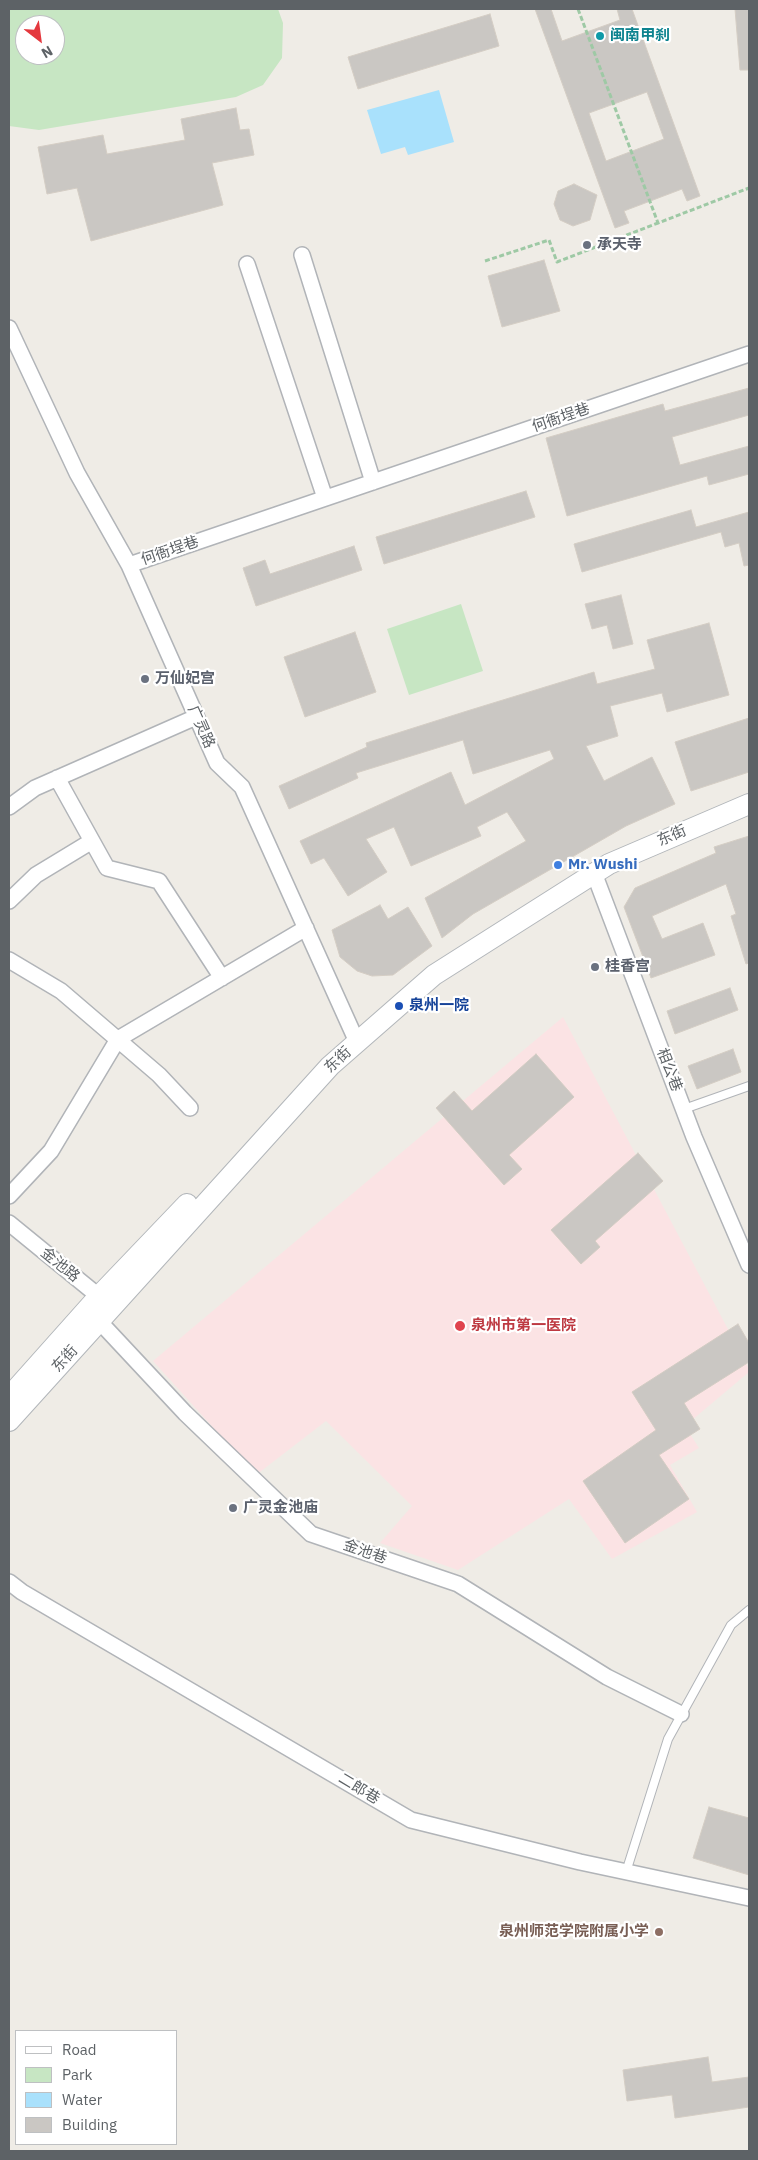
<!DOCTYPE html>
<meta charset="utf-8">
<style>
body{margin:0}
#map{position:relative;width:758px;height:2160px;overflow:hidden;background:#efece6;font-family:"IBM Plex Sans",sans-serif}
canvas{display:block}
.frame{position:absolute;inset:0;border:10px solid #5d6266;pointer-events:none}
.legend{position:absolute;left:15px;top:2030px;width:162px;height:115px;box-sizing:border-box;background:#fff;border:1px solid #bec0c2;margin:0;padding:6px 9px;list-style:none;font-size:15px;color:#5d6266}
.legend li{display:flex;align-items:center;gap:10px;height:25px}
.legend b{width:25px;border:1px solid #bec0c2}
.north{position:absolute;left:15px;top:15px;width:50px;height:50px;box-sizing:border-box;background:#fff;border:1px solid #bec0c2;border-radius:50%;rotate:150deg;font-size:14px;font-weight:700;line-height:20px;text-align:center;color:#5d6266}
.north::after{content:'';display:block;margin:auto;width:18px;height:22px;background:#e4383e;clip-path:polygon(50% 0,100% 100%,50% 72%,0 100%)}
</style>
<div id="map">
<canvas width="758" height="2160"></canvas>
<div class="frame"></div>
<ul class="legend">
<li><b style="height:6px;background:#fff"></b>Road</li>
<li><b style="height:14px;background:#c7e6c3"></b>Park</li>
<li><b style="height:14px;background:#a9e1fc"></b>Water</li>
<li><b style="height:14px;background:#cac7c3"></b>Building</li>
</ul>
<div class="north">N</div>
</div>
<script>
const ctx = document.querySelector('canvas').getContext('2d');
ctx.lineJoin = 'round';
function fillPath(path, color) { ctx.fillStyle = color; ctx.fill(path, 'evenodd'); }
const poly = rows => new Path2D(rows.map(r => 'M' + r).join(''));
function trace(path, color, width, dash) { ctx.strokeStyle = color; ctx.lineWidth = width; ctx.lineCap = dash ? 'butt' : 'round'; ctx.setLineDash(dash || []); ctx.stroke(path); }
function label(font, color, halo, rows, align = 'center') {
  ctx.font = font + ' "IBM Plex Sans","Noto Sans SC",sans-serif'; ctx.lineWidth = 4.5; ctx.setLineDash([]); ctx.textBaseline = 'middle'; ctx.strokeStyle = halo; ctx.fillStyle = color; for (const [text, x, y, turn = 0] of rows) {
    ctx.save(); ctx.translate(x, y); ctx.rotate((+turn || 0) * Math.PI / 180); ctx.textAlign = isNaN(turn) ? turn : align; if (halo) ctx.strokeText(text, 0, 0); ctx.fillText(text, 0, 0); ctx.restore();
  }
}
const medical = poly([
 [563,1017,749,1369,749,1372,685,1426,699,1448,670,1465,697,1512,612,1559,569,1499,458,1570,380,1543,412,1506,326,1421,256,1475,153,1361]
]);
const green = poly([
 [9,9,278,9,283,23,282,58,263,85,236,97,39,130,9,126],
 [25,25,55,25,55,55,25,55],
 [461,604,483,671,409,695,387,629]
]);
const water = poly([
 [439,90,454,142,408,155,405,147,381,154,367,110]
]);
const building = poly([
 [535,9,551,9,562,41,620,20,617,9,632,9,700,196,687,201,682,189,624,211,629,223,615,228,535,9],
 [647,92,664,139,606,161,589,113,647,92],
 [735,9,749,9,749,70,740,70,735,9],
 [490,14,499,46,358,89,348,57,490,14],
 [236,108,240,130,249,129,254,155,212,163,223,205,91,241,77,188,47,194,38,147,103,135,107,154,185,140,181,119,236,108],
 [574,184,597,195,590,220,573,226,560,220,554,204,558,191,574,184],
 [544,260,560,311,502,327,488,276,544,260],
 [749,388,749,415,672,437,680,465,749,446,749,474,709,485,707,476,567,516,546,438,663,404,665,411,749,388],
 [526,491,535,517,384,564,376,537,526,491],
 [691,510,696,527,749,512,749,565,744,566,739,543,725,547,721,532,582,572,574,544,691,510],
 [354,546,362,570,256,606,243,568,265,560,270,574,354,546],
 [621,595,633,644,613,649,607,625,592,629,585,604,621,595],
 [709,623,729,695,667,712,662,693,610,706,618,736,586,746,604,781,652,757,675,804,626,826,473,914,442,938,425,898,526,841,507,812,477,827,481,836,411,866,394,827,366,839,387,872,348,896,324,858,311,864,300,841,451,772,465,805,554,759,550,750,473,774,463,740,356,773,358,778,289,809,279,786,367,747,366,743,467,711,594,672,597,684,655,669,647,640,709,623],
 [355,632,376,692,305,717,284,657,355,632],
 [749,718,749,772,691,791,675,742,749,718],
 [749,836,749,963,746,964,731,916,736,914,726,884,652,916,662,939,703,923,715,955,651,978,624,907,635,888,716,853,714,847,749,836],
 [380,905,388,919,408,907,432,946,393,975,372,976,357,971,340,957,332,930,380,905],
 [730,988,738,1010,675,1034,667,1011,730,988],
 [733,1049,741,1072,697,1089,688,1066,733,1049],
 [536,1054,574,1097,509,1155,522,1169,504,1185,436,1108,454,1091,472,1111,536,1054],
 [638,1153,663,1181,595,1241,600,1247,581,1264,551,1230,638,1153],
 [738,1324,749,1343,749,1362,684,1403,700,1429,659,1455,689,1499,625,1543,583,1481,656,1430,632,1392,738,1324],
 [709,1807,749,1818,749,1875,693,1858,709,1807],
 [708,2057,712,2082,749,2077,749,2107,675,2118,672,2095,627,2101,623,2070,708,2057]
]);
const path = poly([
 [578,9,658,223,749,188],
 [485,261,549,240,557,262,658,223]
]);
const lane = poly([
 [684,1109,749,1086],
 [626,1872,668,1739,731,1625,749,1610]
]);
const street = poly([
 [302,255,373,482],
 [247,264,325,498],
 [9,328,77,473,129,565,217,763,242,787,357,1042],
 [129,565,749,354],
 [57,778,107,868,159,881,222,978],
 [9,807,35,788,196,717],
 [594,873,694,1137,749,1265],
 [9,901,36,875,92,841],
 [9,960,61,991,159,1075,190,1108],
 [9,1196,51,1151,118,1039,306,928],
 [9,1223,107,1303],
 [99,1321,185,1413,311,1534,458,1584,607,1677,681,1714],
 [9,1582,22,1592,411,1820,580,1862,749,1898]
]);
const secondary = poly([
 [9,1397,99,1296,187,1204],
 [9,1421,330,1066,434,975,609,864,749,804]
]);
const markers = [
 [600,36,5,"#0f9aa8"],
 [587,245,5,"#6b7280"],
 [145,679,5,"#6b7280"],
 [558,865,5,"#3f7fe0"],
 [595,967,5,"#6b7280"],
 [399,1006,5,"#1a4fb4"],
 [460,1326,6,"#e0444e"],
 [233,1508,5,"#6b7280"],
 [659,1932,5,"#8d6e63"]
];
const cultureNames = [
 ["闽南甲刹",610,36]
];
const worshipNames = [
 ["承天寺",597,245],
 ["万仙妃宫",155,679],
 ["桂香宫",605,967],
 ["广灵金池庙",243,1508]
];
const streetNames = [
 ["何衙埕巷",561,418,-19],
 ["何衙埕巷",170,551,-19],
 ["广灵路",201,727,66],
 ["东街",672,836,-24],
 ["东街",338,1060,-43],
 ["相公巷",669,1070,69],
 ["金池路",60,1265,39],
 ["东街",65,1359,-48],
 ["金池巷",365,1552,19],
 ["二郎巷",359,1789,31]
];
const shopNames = [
 ["Mr. Wushi",568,865]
];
const transitNames = [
 ["泉州一院",409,1006]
];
const healthNames = [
 ["泉州市第一医院",471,1326]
];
const educationNames = [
 ["泉州师范学院附属小学",649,1932]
];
fillPath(medical, '#fbe3e4');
fillPath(green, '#c7e6c3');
fillPath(water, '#a9e1fc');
fillPath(building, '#cac7c3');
trace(building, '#d4cdc4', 1);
trace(lane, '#b1b4b8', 10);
trace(street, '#b1b4b8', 18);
trace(secondary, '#b2b6ba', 22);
trace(path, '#9ec9a5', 3, [5, 2.5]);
trace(lane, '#fff', 8);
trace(street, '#fff', 15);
trace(secondary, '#fff', 20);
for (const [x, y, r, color] of markers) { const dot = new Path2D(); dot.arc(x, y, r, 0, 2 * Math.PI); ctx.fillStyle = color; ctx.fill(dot); trace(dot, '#fff', 2); }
label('bold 15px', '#0d838f', '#fff', cultureNames, 'left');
label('bold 15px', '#5b616d', '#fff', worshipNames, 'left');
label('15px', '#5d6266', '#fff', streetNames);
label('bold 15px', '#366cbe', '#fff', shopNames, 'left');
label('bold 15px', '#164399', '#fff', transitNames, 'left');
label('bold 15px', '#be3a42', '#fff', healthNames, 'left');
label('bold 15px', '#785e54', '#fff', educationNames, 'right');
</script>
